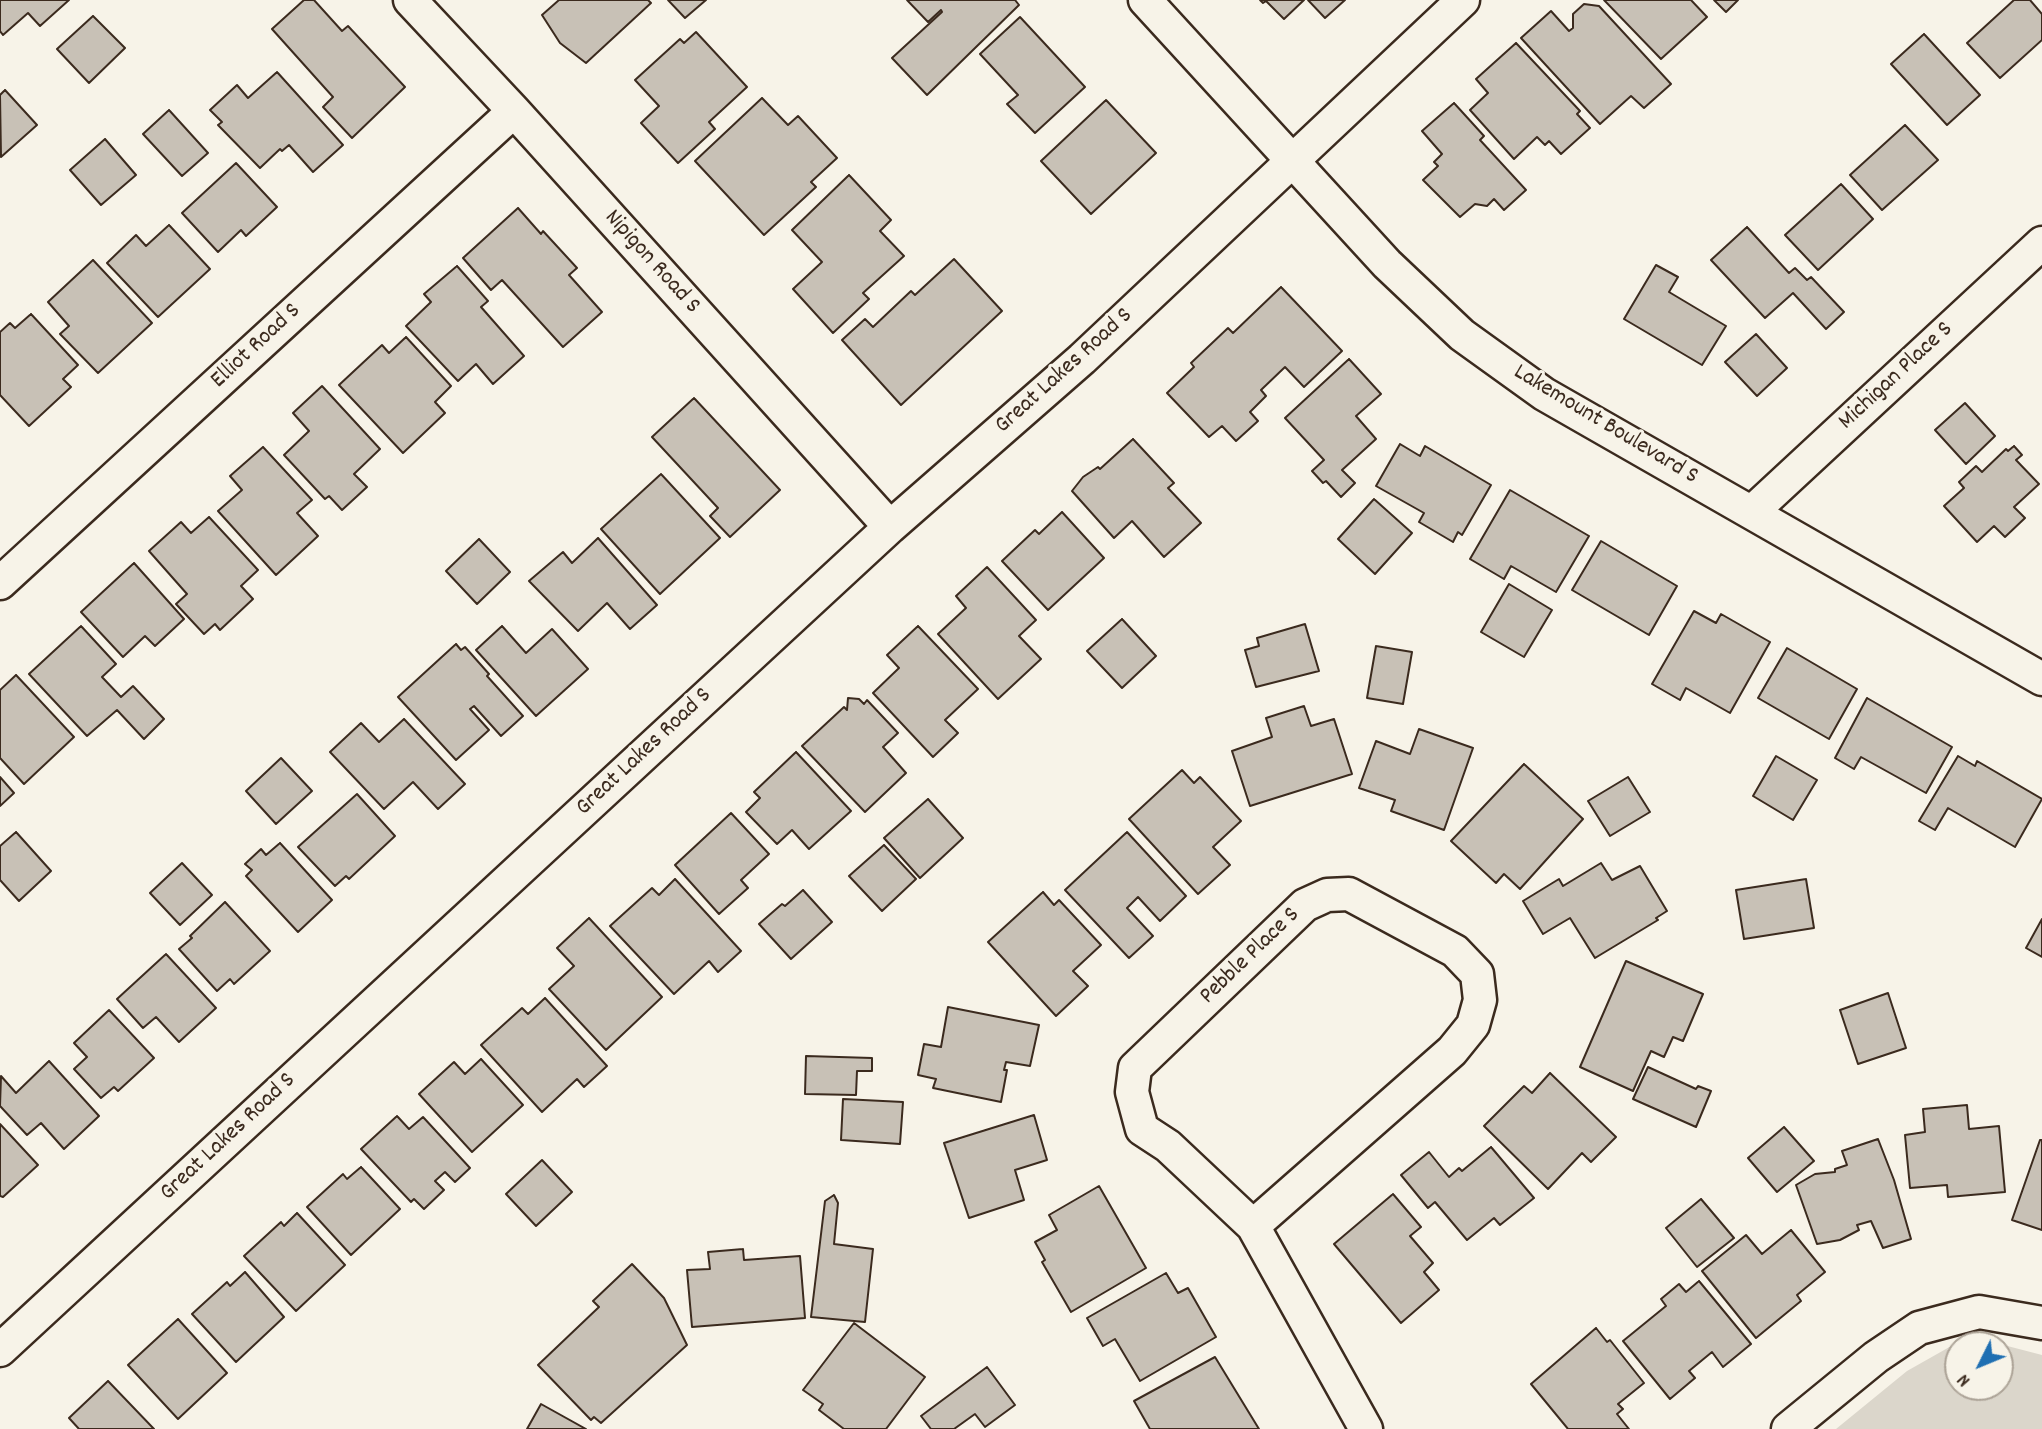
<!DOCTYPE html>
<style>
body{margin:0}
#map{position:relative;width:2042px;height:1429px;overflow:hidden;background:#f7f3e8;font-family:Dekko,sans-serif}
canvas{display:block}
.north{position:absolute;left:1944px;top:1331px;width:70px;height:70px;box-sizing:border-box;background:#f7f3e8;border:2px solid #aca397;border-radius:50%;rotate:227deg;font-size:19px;font-weight:700;line-height:28px;text-align:center;color:#3b2a1e}
.north::after{content:'';display:block;margin:auto;width:24px;height:32px;background:#1f6fb2;clip-path:polygon(50% 0,100% 100%,50% 72%,0 100%)}
</style>
<div id="map">
<canvas width="2042" height="1429"></canvas>
<div class="north">N</div>
</div>
<script>
const ctx = document.querySelector('canvas').getContext('2d');
ctx.lineJoin = 'round';
function fillPath(path, color) { ctx.fillStyle = color; ctx.fill(path, 'evenodd'); }
const poly = rows => new Path2D(rows.map(r => 'M' + r).join(''));
function trace(path, color, width, dash) { ctx.strokeStyle = color; ctx.lineWidth = width; ctx.lineCap = dash ? 'butt' : 'round'; ctx.setLineDash(dash || []); ctx.stroke(path); }
function label(font, color, halo, rows, align = 'center') {
  ctx.font = font + ' Dekko,sans-serif'; ctx.lineWidth = 6; ctx.setLineDash([]); ctx.textBaseline = 'middle'; ctx.strokeStyle = halo; ctx.fillStyle = color; for (const [text, x, y, turn = 0] of rows) {
    ctx.save(); ctx.translate(x, y); ctx.rotate((+turn || 0) * Math.PI / 180); ctx.textAlign = isNaN(turn) ? turn : align; if (halo) ctx.strokeText(text, 0, 0); ctx.fillText(text, 0, 0); ctx.restore();
  }
}
const green = poly([
 [1992,1342,2042,1355,2042,1429,1836,1429,1907,1371,1953,1345,1958,1345,1958,1387,2000,1387,2000,1345,1959,1345]
]);
const building = poly([
 [0,0,69,0,40,26,28,13,3,35,0,31,0,0],
 [304,0,314,0,342,31,348,26,405,87,352,138,323,107,333,97,272,29,304,0],
 [559,0,648,0,651,3,586,63,560,43,542,15,559,0],
 [668,0,706,0,685,18,668,0],
 [907,0,1015,0,1019,5,927,95,892,58,942,12,941,10,928,22,907,0],
 [1260,0,1304,0,1284,19,1266,1,1263,3,1260,0],
 [1308,0,1345,0,1325,18,1308,0],
 [1604,0,1691,0,1707,17,1661,59,1604,0],
 [1714,0,1738,0,1726,12,1714,0],
 [2014,0,2030,0,2042,14,2042,40,2000,78,1967,43,2014,0],
 [1584,4,1599,6,1671,84,1644,108,1631,96,1600,124,1521,38,1551,11,1569,31,1573,28,1573,14,1584,4],
 [93,16,125,48,89,83,57,49,93,16],
 [1020,17,1085,87,1035,133,1007,104,1018,95,980,54,1020,17],
 [696,32,747,87,709,122,715,129,678,163,641,123,659,106,635,80,680,39,684,43,696,32],
 [1924,34,1980,95,1947,125,1891,64,1924,34],
 [1516,43,1580,111,1577,114,1590,128,1561,154,1549,141,1545,145,1537,137,1514,159,1470,110,1488,93,1476,79,1516,43],
 [277,72,343,145,313,172,289,145,282,151,280,149,260,168,218,125,222,122,210,110,237,85,248,98,277,72],
 [5,90,37,125,1,157,0,95,5,90],
 [762,98,788,125,798,116,837,158,811,182,816,187,764,235,695,161,762,98],
 [1106,100,1156,153,1091,214,1041,161,1106,100],
 [1454,103,1484,136,1480,140,1526,190,1504,210,1494,199,1487,206,1475,204,1460,217,1423,180,1438,166,1434,162,1442,154,1422,131,1454,103],
 [169,110,208,153,182,176,143,134,169,110],
 [1905,125,1938,160,1882,210,1850,175,1905,125],
 [105,139,136,175,101,205,70,170,105,139],
 [236,163,277,207,246,236,241,230,218,252,182,213,236,163],
 [849,175,891,220,880,231,904,256,863,293,869,299,833,333,793,289,822,262,792,230,849,175],
 [1841,184,1873,219,1818,270,1785,235,1841,184],
 [518,208,541,234,543,231,577,268,569,275,602,312,563,347,502,280,491,290,463,258,518,208],
 [169,225,210,269,158,317,107,263,136,235,146,246,169,225],
 [1747,227,1789,273,1795,268,1807,280,1811,277,1844,312,1826,329,1793,293,1765,318,1711,260,1747,227],
 [954,259,1002,311,901,405,842,340,865,319,873,327,911,291,915,295,954,259],
 [93,260,152,323,98,373,60,334,69,326,48,302,93,260],
 [1656,265,1678,277,1669,292,1726,326,1702,365,1624,319,1656,265],
 [457,266,488,301,481,307,524,356,493,384,476,364,458,381,406,326,431,302,424,294,457,266],
 [1281,287,1342,351,1304,387,1285,367,1261,390,1266,396,1250,412,1258,421,1236,441,1222,426,1209,437,1167,393,1194,367,1191,363,1228,328,1233,333,1281,287],
 [31,314,78,365,63,379,71,387,29,426,0,395,0,332,10,323,15,328,31,314],
 [1756,334,1787,368,1757,396,1725,362,1756,334],
 [406,337,451,386,435,402,445,413,403,453,339,385,382,345,389,353,406,337],
 [1349,359,1381,394,1356,416,1376,439,1342,470,1355,483,1341,497,1326,481,1323,483,1312,471,1324,460,1285,418,1349,359],
 [322,386,380,449,354,474,367,487,342,510,329,496,325,499,284,455,309,431,293,413,322,386],
 [694,398,780,490,730,537,710,516,718,508,652,437,694,398],
 [1965,403,1995,436,1966,464,1935,430,1965,403],
 [1133,439,1174,483,1168,488,1201,523,1164,557,1132,521,1114,538,1072,491,1083,477,1098,467,1100,469,1133,439],
 [1400,444,1420,456,1425,446,1491,485,1462,535,1458,532,1453,542,1419,522,1424,513,1376,486,1400,444],
 [2014,446,2022,455,2016,460,2039,484,2014,507,2025,518,2005,537,1994,526,1977,542,1944,506,1964,488,1959,482,1976,466,1982,472,2006,449,2008,451,2014,446],
 [263,447,312,500,297,513,318,536,276,575,218,511,242,490,230,476,263,447],
 [661,474,720,538,660,594,601,529,661,474],
 [1510,490,1589,536,1556,592,1511,566,1504,579,1470,559,1510,490],
 [1374,499,1412,533,1375,574,1338,539,1374,499],
 [1062,512,1104,558,1048,610,1002,561,1035,530,1039,534,1062,512],
 [209,517,258,570,241,586,253,599,220,630,215,624,204,634,176,604,187,594,149,551,181,522,191,533,209,517],
 [598,538,657,605,630,629,607,603,578,631,529,581,563,552,572,563,598,538],
 [479,539,510,572,477,604,446,571,479,539],
 [1601,541,1677,586,1649,635,1572,590,1601,541],
 [134,563,184,619,155,646,145,636,123,657,81,612,134,563],
 [987,567,1036,620,1019,636,1041,659,998,699,938,634,966,608,956,596,987,567],
 [1509,584,1552,610,1524,657,1481,632,1509,584],
 [1694,611,1716,623,1721,614,1770,642,1730,713,1686,688,1680,700,1652,684,1694,611],
 [1122,619,1156,656,1122,688,1087,651,1122,619],
 [1305,624,1319,671,1256,687,1245,650,1259,646,1257,638,1305,624],
 [81,626,116,664,102,677,121,697,133,686,164,719,144,739,117,710,87,736,29,674,81,626],
 [502,626,526,653,552,629,588,669,536,716,476,650,502,626],
 [918,626,978,689,945,720,958,733,933,757,873,693,899,668,887,655,918,626],
 [456,644,461,650,465,647,489,674,487,676,523,716,501,736,474,706,470,709,489,730,456,760,398,697,456,644],
 [1376,646,1412,652,1403,704,1367,698,1376,646],
 [1787,648,1857,689,1829,739,1758,698,1787,648],
 [16,675,74,737,24,784,0,758,0,690,16,675],
 [848,698,859,699,864,704,867,700,898,733,883,747,906,773,865,812,802,746,844,707,847,710,848,698],
 [1867,698,1952,747,1926,793,1861,757,1854,769,1835,758,1867,698],
 [1304,706,1311,726,1334,719,1352,774,1250,806,1232,751,1272,737,1266,718,1304,706],
 [404,719,465,784,438,809,413,782,384,809,330,752,361,723,379,742,404,719],
 [1419,729,1473,748,1444,830,1391,811,1395,800,1359,788,1376,741,1410,754,1419,729],
 [796,752,851,811,809,849,792,830,777,844,746,812,760,798,754,792,796,752],
 [1776,756,1817,780,1793,820,1753,796,1776,756],
 [1958,756,1975,766,1977,761,2042,799,2015,847,1948,808,1935,830,1919,821,1958,756],
 [281,758,312,791,276,824,246,791,281,758],
 [1524,764,1583,819,1520,889,1504,874,1496,883,1451,841,1524,764],
 [1182,770,1194,783,1200,777,1241,821,1213,847,1230,865,1198,894,1129,819,1182,770],
 [0,777,14,793,0,806,0,777],
 [1628,777,1650,812,1610,836,1588,801,1628,777],
 [357,794,395,836,349,879,346,876,335,886,298,847,357,794],
 [928,799,963,838,920,878,884,838,928,799],
 [731,813,769,854,741,880,748,888,719,914,675,865,731,813],
 [16,832,51,871,19,901,0,880,0,846,16,832],
 [1127,832,1186,896,1160,921,1138,897,1127,908,1153,936,1129,958,1065,890,1127,832],
 [280,843,332,900,298,932,246,876,252,870,245,864,261,849,266,855,280,843],
 [884,845,916,879,882,911,849,876,884,845],
 [182,863,212,895,180,925,150,893,182,863],
 [1601,863,1612,880,1640,866,1667,911,1656,918,1658,920,1595,958,1570,918,1543,934,1523,901,1559,879,1563,886,1601,863],
 [675,879,741,951,718,972,709,961,674,994,610,926,652,888,659,895,675,879],
 [1806,879,1814,928,1744,939,1736,890,1806,879],
 [803,890,832,922,791,959,759,924,782,904,785,906,803,890],
 [1043,892,1054,905,1059,900,1101,945,1073,971,1088,986,1056,1016,988,942,1043,892],
 [225,902,270,951,234,984,230,979,217,991,179,949,192,938,190,936,225,902],
 [589,918,662,997,606,1050,549,989,574,966,557,948,589,918],
 [2042,919,2042,957,2026,948,2042,919],
 [166,954,216,1008,179,1042,156,1017,143,1028,117,999,166,954],
 [1626,961,1703,994,1683,1041,1673,1037,1664,1057,1651,1051,1633,1091,1580,1067,1626,961],
 [1888,993,1906,1048,1858,1064,1840,1010,1888,993],
 [545,998,607,1066,584,1087,577,1079,542,1112,481,1045,522,1008,528,1014,545,998],
 [948,1007,1039,1025,1030,1066,1006,1062,1004,1070,1007,1070,1001,1102,933,1088,936,1079,918,1075,924,1044,941,1047,948,1007],
 [109,1010,154,1058,118,1091,114,1087,101,1098,74,1069,87,1057,74,1043,109,1010],
 [806,1056,872,1058,872,1071,857,1071,856,1095,805,1094,806,1056],
 [481,1059,523,1105,472,1152,419,1094,454,1062,465,1074,481,1059],
 [49,1061,99,1116,64,1149,41,1123,27,1135,0,1106,1,1076,16,1093,49,1061],
 [1648,1067,1696,1089,1698,1086,1711,1091,1696,1127,1633,1099,1648,1067],
 [1550,1073,1616,1137,1591,1162,1582,1153,1548,1189,1484,1126,1524,1086,1532,1093,1550,1073],
 [843,1099,903,1102,900,1144,841,1140,843,1099],
 [1967,1105,1969,1129,1999,1126,2005,1192,1948,1197,1947,1185,1910,1188,1905,1135,1925,1132,1923,1109,1967,1105],
 [1034,1115,1047,1160,1015,1170,1024,1200,969,1218,944,1143,1034,1115],
 [397,1116,409,1129,423,1117,470,1168,455,1182,445,1172,435,1181,444,1190,424,1209,414,1199,411,1202,361,1149,397,1116],
 [0,1124,38,1165,3,1197,0,1196,0,1124],
 [1784,1127,1814,1161,1777,1192,1748,1158,1784,1127],
 [1878,1139,1894,1180,1911,1239,1883,1248,1871,1221,1857,1225,1859,1230,1840,1240,1817,1244,1796,1185,1815,1174,1835,1172,1835,1169,1847,1165,1842,1151,1878,1139],
 [2040,1140,2042,1140,2042,1230,2012,1220,2040,1140],
 [1491,1147,1534,1198,1500,1225,1494,1218,1467,1240,1435,1202,1428,1208,1401,1175,1429,1152,1449,1177,1459,1168,1462,1171,1491,1147],
 [542,1160,572,1192,536,1226,506,1194,542,1160],
 [361,1167,400,1209,351,1255,307,1207,343,1174,347,1179,361,1167],
 [1099,1186,1146,1268,1071,1312,1042,1262,1045,1260,1035,1242,1057,1230,1049,1215,1099,1186],
 [1393,1194,1421,1227,1410,1236,1433,1263,1424,1272,1439,1290,1401,1323,1334,1244,1393,1194],
 [834,1195,838,1203,834,1244,873,1249,865,1322,811,1317,825,1201,834,1195],
 [1701,1199,1734,1238,1697,1267,1666,1228,1701,1199],
 [297,1213,345,1265,296,1311,244,1256,281,1222,284,1226,297,1213],
 [1791,1230,1825,1272,1797,1295,1801,1301,1756,1338,1702,1271,1746,1235,1762,1254,1791,1230],
 [743,1249,744,1260,800,1256,805,1318,692,1327,687,1270,710,1269,708,1252,743,1249],
 [632,1264,664,1298,687,1345,601,1423,594,1417,591,1420,538,1365,599,1307,593,1301,632,1264],
 [245,1272,284,1317,236,1362,192,1314,227,1282,230,1286,245,1272],
 [1166,1273,1178,1293,1188,1288,1216,1337,1140,1381,1115,1339,1103,1346,1087,1318,1166,1273],
 [1699,1281,1751,1344,1723,1367,1712,1352,1689,1371,1695,1378,1670,1399,1623,1341,1666,1306,1661,1299,1679,1284,1686,1292,1699,1281],
 [178,1319,227,1373,178,1419,128,1365,178,1319],
 [854,1323,925,1377,886,1429,844,1429,819,1410,823,1404,803,1390,854,1323],
 [1596,1328,1607,1342,1610,1340,1644,1383,1618,1404,1623,1409,1617,1414,1629,1429,1568,1429,1531,1384,1596,1328],
 [1215,1357,1259,1429,1150,1429,1134,1401,1215,1357],
 [987,1367,1015,1405,985,1427,975,1414,954,1429,931,1429,921,1416,987,1367],
 [108,1381,154,1429,79,1429,69,1418,108,1381],
 [541,1404,586,1429,527,1429,541,1404]
]);
const minor = poly([
 [410,0,514,111,890,527],
 [1145,0,1387,264,1462,335,1544,394,2042,679],
 [1752,512,2042,243],
 [0,583,514,111],
 [1253,1226,1452,1051,1473,1025,1480,1000,1477,974,1455,951,1349,894,1327,895,1305,905,1135,1068,1132,1092,1142,1129,1168,1146,1253,1226,1366,1429],
 [0,1350,890,527,1082,359,1463,0],
 [1788,1429,1876,1357,1919,1328,1979,1312,2042,1323]
]);
const streetNames = [
 ["Nipigon Road S",651,263,48],
 ["Elliot Road S",257,347,-43],
 ["Great Lakes Road S",1065,372,-42],
 ["Michigan Place S",1897,377,-43],
 ["Lakemount Boulevard S",1605,426,31],
 ["Great Lakes Road S",645,753,-43],
 ["Pebble Place S",1251,957,-44],
 ["Great Lakes Road S",229,1138,-43]
];
fillPath(green, '#dbd6cb');
fillPath(building, '#c8c1b6');
trace(building, '#3b2a1e', 2);
trace(minor, '#3b2a1e', 37);
trace(minor, '#f7f3e8', 32);
label('24px', '#3b2a1e', '#f7f3e8', streetNames);
</script>
